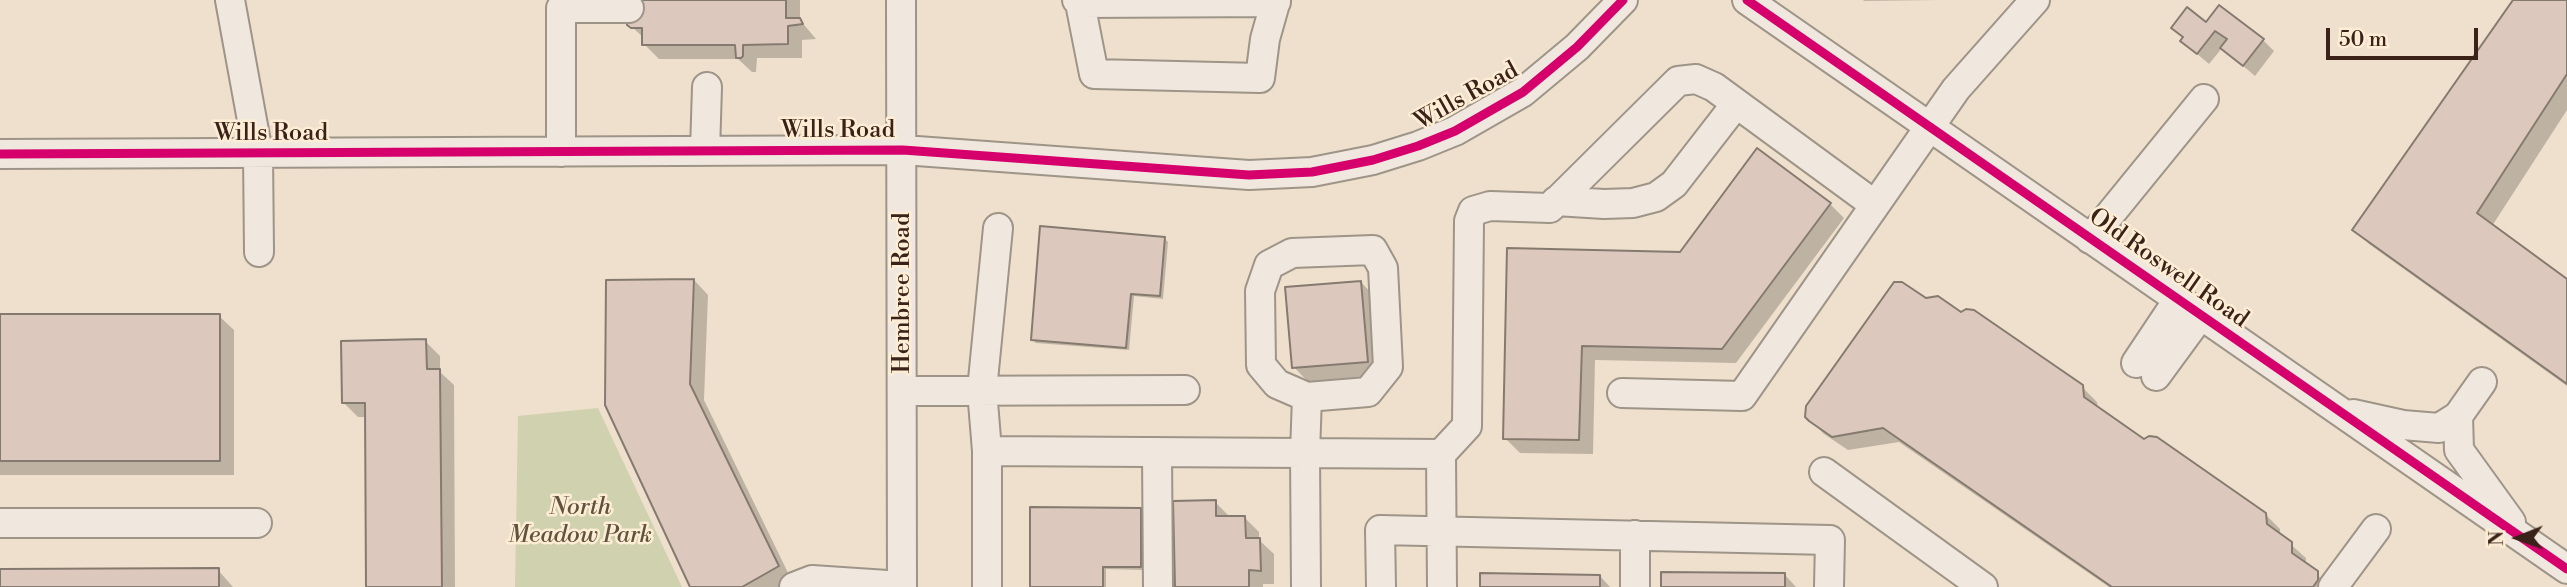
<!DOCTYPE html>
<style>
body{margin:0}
#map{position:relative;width:2567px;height:587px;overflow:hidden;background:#eee0cc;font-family:"Libre Bodoni",serif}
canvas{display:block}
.north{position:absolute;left:2483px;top:503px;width:70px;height:70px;-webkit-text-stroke:5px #fdedd5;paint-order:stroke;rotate:269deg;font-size:19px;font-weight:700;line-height:28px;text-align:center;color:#3a2218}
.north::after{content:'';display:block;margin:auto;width:24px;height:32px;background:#3a2218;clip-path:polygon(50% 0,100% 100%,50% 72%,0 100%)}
.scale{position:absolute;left:2326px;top:28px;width:152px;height:32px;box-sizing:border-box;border:4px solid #3a2218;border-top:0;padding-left:9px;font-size:21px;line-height:24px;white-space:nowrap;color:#3a2218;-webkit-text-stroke:5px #fdedd5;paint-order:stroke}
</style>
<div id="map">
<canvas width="2567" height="587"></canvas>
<div class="north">N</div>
<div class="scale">50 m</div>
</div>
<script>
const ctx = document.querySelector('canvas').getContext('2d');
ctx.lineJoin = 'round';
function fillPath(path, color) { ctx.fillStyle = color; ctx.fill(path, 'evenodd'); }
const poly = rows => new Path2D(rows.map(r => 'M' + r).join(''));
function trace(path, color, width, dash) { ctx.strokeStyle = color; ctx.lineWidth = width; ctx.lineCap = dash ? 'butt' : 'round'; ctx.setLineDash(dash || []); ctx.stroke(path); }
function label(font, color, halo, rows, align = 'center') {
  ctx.font = font + ' "Libre Bodoni",serif'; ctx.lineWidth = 5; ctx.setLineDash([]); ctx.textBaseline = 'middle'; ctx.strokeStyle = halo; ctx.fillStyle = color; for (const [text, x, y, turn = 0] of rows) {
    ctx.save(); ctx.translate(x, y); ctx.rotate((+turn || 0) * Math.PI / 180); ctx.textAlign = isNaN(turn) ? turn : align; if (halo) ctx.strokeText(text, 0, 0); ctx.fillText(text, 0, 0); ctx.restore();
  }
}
const green = poly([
 [598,408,682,587,515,587,518,416]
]);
const shadow = poly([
 [640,0,800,0,800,20,816,39,802,40,802,58,757,58,756,72,752,72,738,59,659,59,644,44,644,38,632,27],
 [1863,0,1941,0,1864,1],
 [2515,0,2567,0,2567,110,2492,226,2567,281,2567,386,2369,244,2355,230],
 [2207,25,2263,40,2274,51,2255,76,2222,48,2209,64,2182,41,2184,38,2173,28],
 [1830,204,1844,218,1736,363,1595,360,1593,454,1520,453,1505,438,1509,250,1681,254],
 [1164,238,1168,242,1163,299,1134,296,1129,350,1036,343,1033,340],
 [694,280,708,295,704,400,792,581,781,587,692,587,606,405],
 [1361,282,1375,297,1382,376,1308,382,1294,367],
 [0,316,219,316,234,330,234,475,0,475],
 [425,341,440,356,440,372,454,385,455,587,368,587,367,417,358,417,344,403],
 [2082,387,2097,402,2098,409,2144,441,2265,514,2280,529,2280,535,2306,558,2306,565,2331,587,2109,587,1899,442,1848,450,1824,434,1809,419],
 [1215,502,1231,518,1245,518,1259,532,1259,540,1274,554,1274,584,1263,584,1263,587,1176,587],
 [1140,510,1144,513,1143,570,1106,569,1106,587,1032,587],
 [218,570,233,587,0,587,0,571],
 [1785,575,1796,587,1663,587],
 [1600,576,1610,587,1482,587]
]);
const building = poly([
 [639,0,786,0,786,18,800,18,803,24,788,26,788,44,743,45,743,56,741,58,736,58,735,45,642,45,642,28,631,28,627,25,627,21,638,18,639,0],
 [2513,0,2567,0,2567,74,2477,213,2567,279,2567,384,2352,230,2513,0],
 [2219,5,2264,39,2243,66,2220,48,2227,39,2215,31,2197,54,2180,41,2183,37,2171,28,2187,7,2206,22,2219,5],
 [1757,148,1831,203,1722,349,1582,346,1579,440,1503,439,1507,248,1680,252,1757,148],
 [1040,226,1165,237,1160,296,1131,294,1126,348,1031,340,1040,226],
 [694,279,690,384,779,566,742,587,690,587,605,405,606,280,694,279],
 [1361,281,1368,362,1292,368,1285,287,1361,281],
 [1894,282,1902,282,1926,298,1938,296,1961,312,1966,309,1974,310,2083,385,2084,397,2144,439,2149,436,2157,437,2266,513,2267,524,2292,542,2292,553,2318,571,2318,580,2313,587,2112,587,1883,428,1832,437,1809,421,1805,417,1806,406,1894,282],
 [0,314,220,314,220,461,0,461,0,314],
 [426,339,427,369,440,369,442,587,366,587,365,403,342,403,341,341,426,339],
 [1216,500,1216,516,1245,516,1246,538,1260,538,1261,571,1249,570,1249,587,1175,587,1173,501,1216,500],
 [1030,507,1141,508,1141,567,1103,567,1103,587,1030,587,1030,507],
 [219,568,219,587,0,587,0,569,219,568],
 [1661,572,1785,573,1785,587,1661,587,1661,572],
 [1480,573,1600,575,1600,587,1480,587,1480,573]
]);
const minor = poly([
 [230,0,258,153,259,252],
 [901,0,902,587],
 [1077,0,1080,3,1094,74,1260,78,1265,39,1276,0],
 [1747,0,2567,569],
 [1080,3,1276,2],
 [705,151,707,87],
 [561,152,561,8,629,8],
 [0,154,903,150,1249,175,1312,172,1373,160,1418,146,1455,131,1523,92,1577,47,1623,0],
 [1556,201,1604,204,1633,203,1656,197,1674,184,1736,104],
 [2090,239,2204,99],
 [2136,363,2178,300],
 [2156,376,2200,316],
 [902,391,1185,390],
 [1622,393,1742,396,1956,89,2035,0],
 [1307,397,1277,384,1261,365,1260,291,1269,265,1292,253,1373,250,1383,268,1388,367,1368,392,1307,397,1305,453,1441,454,1467,426,1469,221,1473,211,1490,206,1550,208,1678,81,1696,79,1714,87,1875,205],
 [2353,414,2403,425,2439,428,2458,416,2482,382],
 [2458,416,2459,450,2511,522],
 [987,451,982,390,998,228],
 [1157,452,1158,587],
 [1441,454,1442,587],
 [1824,472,1983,587],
 [0,523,257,523],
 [1635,535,1635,587],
 [794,587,812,580,902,586],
 [987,587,987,451,1305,453,1306,587],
 [1381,587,1380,530,1830,540,1829,587],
 [2333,587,2376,529]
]);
const cycleway = poly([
 [1747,0,2567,569],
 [0,154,903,150,1249,175,1312,172,1373,160,1418,146,1455,131,1523,92,1577,47,1623,0]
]);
const streetNames = [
 ["Wills Road",1467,97,-29],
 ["Wills Road",838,131],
 ["Wills Road",271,134],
 ["Old Roswell Road",2168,269,35],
 ["Hembree Road",903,293,-90]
];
const parkNames = [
 ["North",580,508],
 ["Meadow Park",580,536]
];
fillPath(green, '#d0d1ae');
fillPath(shadow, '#0003');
fillPath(building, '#dcc8bd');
trace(building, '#857a6f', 2);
trace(minor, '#9e9487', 32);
trace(minor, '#f0e8df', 28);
trace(cycleway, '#d6006c', 9);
label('24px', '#3a2218', '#fdedd5', streetNames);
label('italic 24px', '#60533e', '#fdedd5', parkNames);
</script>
